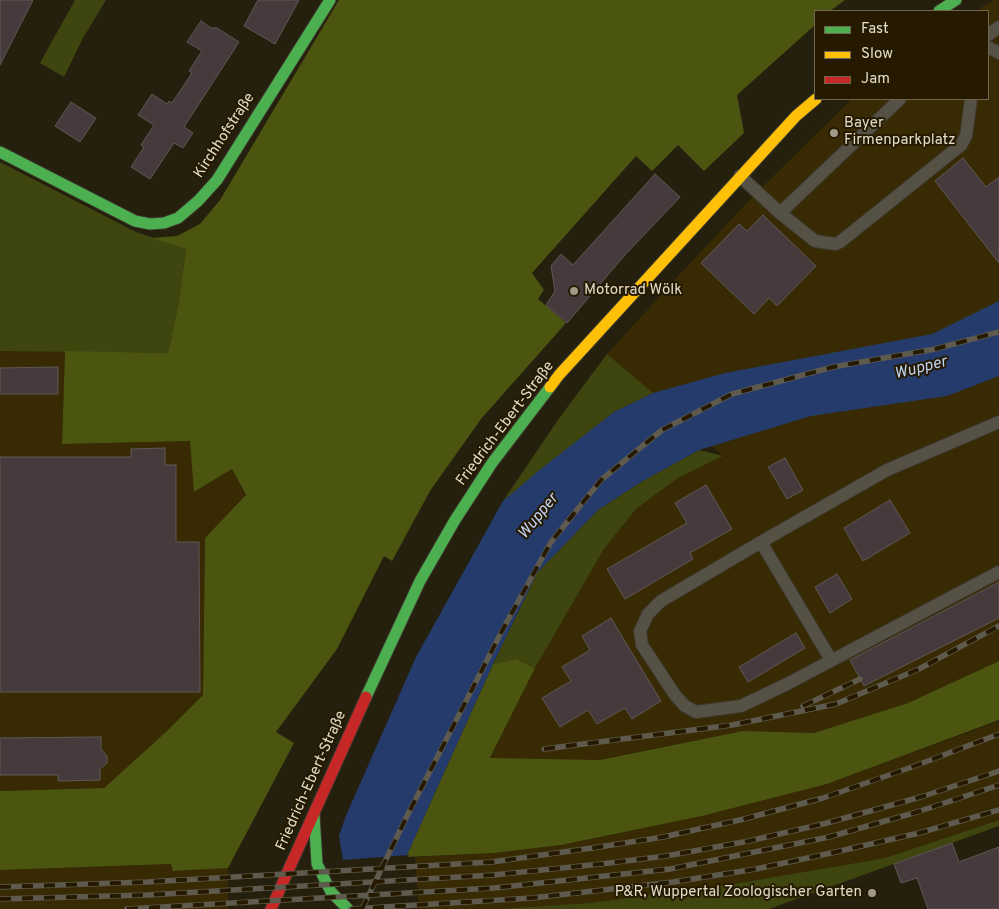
<!DOCTYPE html>
<meta charset="utf-8">
<style>
body{margin:0}
#map{position:relative;width:999px;height:909px;overflow:hidden;background:#251f0e;font-family:Overpass,sans-serif}
canvas{display:block}
.legend{position:absolute;left:814px;top:10px;width:175px;height:90px;box-sizing:border-box;background:#251a00;border:1px solid #716751;margin:0;padding:6px 9px;list-style:none;font-size:15px;color:#e2dbca}
.legend li{display:flex;align-items:center;gap:10px;height:25px}
.legend b{width:25px;border:1px solid #716751}
</style>
<div id="map">
<canvas width="999" height="909"></canvas>
<ul class="legend">
<li><b style="height:6px;background:#4caf50"></b>Fast</li>
<li><b style="height:6px;background:#ffc107"></b>Slow</li>
<li><b style="height:6px;background:#c62828"></b>Jam</li>
</ul>
</div>
<script>
const ctx = document.querySelector('canvas').getContext('2d');
ctx.lineJoin = 'round';
function fillPath(path, color) { ctx.fillStyle = color; ctx.fill(path, 'evenodd'); }
const poly = rows => new Path2D(rows.map(r => 'M' + r).join(''));
function trace(path, color, width, dash) { ctx.strokeStyle = color; ctx.lineWidth = width; ctx.lineCap = dash ? 'butt' : 'round'; ctx.setLineDash(dash || []); ctx.stroke(path); }
function label(font, color, halo, rows, align = 'center') {
  ctx.font = font + ' Overpass,sans-serif'; ctx.lineWidth = 4; ctx.setLineDash([]); ctx.textBaseline = 'middle'; ctx.strokeStyle = halo; ctx.fillStyle = color; for (const [text, x, y, turn = 0] of rows) {
    ctx.save(); ctx.translate(x, y); ctx.rotate((+turn || 0) * Math.PI / 180); ctx.textAlign = isNaN(turn) ? turn : align; if (halo) ctx.strokeText(text, 0, 0); ctx.fillText(text, 0, 0); ctx.restore();
  }
}
const built = poly([
 [993,0,999,0,999,661,908,703,814,733,743,731,600,760,490,759,535,668,604,549,636,509,678,478,723,456,607,354,680,274,755,194,852,99,988,99,988,11,976,11],
 [0,351,65,351,62,444,190,441,195,492,232,469,246,496,205,538,203,695,167,731,104,788,0,791],
 [999,721,999,820,885,858,728,885,589,903,498,909,419,909,415,857,494,853,561,845,702,816,827,784],
 [171,864,173,871,228,868,228,909,0,909,0,870]
]);
const green = poly([
 [75,0,106,0,83,38,64,77,40,63],
 [0,162,136,232,186,249,178,306,168,353,0,351],
 [607,354,653,393,614,412,503,501,560,417],
 [699,450,723,456,678,478,636,509,604,549,535,668,516,659,493,664,537,573,598,510,641,482],
 [999,820,999,826,769,909,498,909,589,903,728,885,885,858]
]);
const forest = poly([
 [339,0,845,0,830,11,815,11,815,25,737,95,744,133,704,171,678,145,652,171,636,156,532,273,544,290,538,299,566,323,481,419,430,491,392,561,384,556,337,649,276,732,294,743,228,868,173,871,171,864,0,870,0,791,104,788,167,731,203,695,205,538,246,495,232,469,194,492,190,441,62,444,65,351,168,353,178,306,186,249,151,238,177,236,200,224,220,200],
 [516,659,535,668,490,758,600,760,743,731,814,733,908,703,999,661,999,720,827,784,702,816,561,845,494,853,406,857,493,664]
]);
const water = poly([
 [999,301,999,376,947,396,811,416,699,450,641,482,598,510,537,573,493,664,406,857,303,909,348,811,416,657,503,501,542,468,614,412,653,393,725,373,932,334]
]);
const pier = poly([
 [345,814,346,815,339,836,343,860,409,855,383,909,301,909]
]);
const building = poly([
 [0,0,33,0,0,65,0,0],
 [258,0,299,0,275,44,244,26,258,0],
 [201,21,211,28,217,28,239,42,184,127,193,133,183,148,174,143,150,179,131,167,144,147,141,145,154,125,138,115,152,94,167,104,169,101,172,103,192,73,189,71,202,51,187,42,201,21],
 [71,102,96,118,80,142,55,126,71,102],
 [963,158,986,187,999,177,999,263,935,181,963,158],
 [655,174,680,197,624,256,567,323,546,305,555,291,551,266,561,254,573,265,655,174],
 [763,215,816,266,777,306,769,298,754,314,701,263,739,224,747,231,763,215],
 [58,367,58,394,0,394,0,368,58,367],
 [165,448,165,465,176,465,176,542,199,542,200,692,0,692,0,457,131,457,131,449,165,448],
 [785,458,803,490,787,499,768,467,785,458],
 [706,485,732,529,690,553,693,559,625,599,607,569,687,523,675,503,706,485],
 [890,500,910,533,863,561,844,528,890,500],
 [837,574,852,599,830,613,815,587,837,574],
 [999,582,999,618,864,686,850,660,999,582],
 [611,618,661,701,632,719,625,708,597,724,588,710,560,727,542,698,571,681,562,667,590,650,582,636,611,618],
 [796,633,805,648,748,682,739,667,796,633],
 [101,737,101,749,107,756,107,763,100,769,100,780,58,781,58,775,0,775,0,738,101,737],
 [952,843,959,862,999,847,999,909,928,909,917,878,901,883,894,864,952,843]
]);
const lane = poly([
 [988,35,999,27],
 [988,47,999,53],
 [740,176,780,213,900,99],
 [780,213,815,241,835,244,840,242,961,145,966,136,971,99],
 [999,422,887,470,761,542,661,601,648,614,640,631,642,645,675,695,685,706,696,712,741,706,787,684,999,572],
 [761,542,831,660]
]);
const fast = poly([
 [939,11,956,0],
 [0,152,135,221,150,224,164,223,178,218,198,201,217,180,330,0],
 [366,697,420,581,455,520,492,463,550,387],
 [314,814,317,864,331,892,348,909]
]);
const slow = poly([
 [550,387,559,375,796,116,816,99]
]);
const jam = poly([
 [271,909,366,697]
]);
const rail = poly([
 [803,706,860,679],
 [544,749,732,725,836,704,919,669,999,626],
 [0,887,147,882,492,862,599,847,663,837,744,819,823,798,912,767,999,734],
 [0,899,147,895,493,875,601,864,666,856,749,841,827,823,924,796,999,771],
 [127,909,494,888,670,869,829,837,917,812,999,785],
 [351,909,532,898,673,882,756,869,831,853,919,833,999,810],
 [362,909,408,814,503,629,551,542,601,480,662,430,732,394,833,367,935,349,999,332]
]);
const markers = [
 [834,133,5,"#a09988"],
 [574,291,5,"#a09988"],
 [872,893,5,"#a09988"]
];
const poiNames = [
 ["Bayer",844,124],
 ["Firmenparkplatz",844,141],
 ["Motorrad Wölk",584,291],
 ["P&R, Wuppertal Zoologischer Garten",862,893,"right"]
];
const streetNames = [
 ["Kirchhofstraße",225,136,-57],
 ["Friedrich-Ebert-Straße",506,424,-53],
 ["Friedrich-Ebert-Straße",312,781,-66]
];
const waterNames = [
 ["Wupper",921,369,-14],
 ["Wupper",539,517,-51]
];
fillPath(built, '#382b04');
fillPath(green, '#3e450f');
fillPath(forest, '#4c5510');
fillPath(water, '#243b6b');
fillPath(pier, '#251f0e');
fillPath(building, '#463a3c');
trace(building, '#5f5856', 1);
trace(lane, '#3c382d', 14);
trace(fast, '#3c382d', 13);
trace(slow, '#3c382d', 13);
trace(jam, '#3c382d', 13);
trace(lane, '#555144', 12);
trace(fast, '#4caf50', 11);
trace(slow, '#ffc107', 11);
trace(jam, '#c62828', 11);
trace(rail, '#5f5a4e', 5.5);
trace(rail, '#251a00', 4, [11]);
for (const [x, y, r, color] of markers) { const dot = new Path2D(); dot.arc(x, y, r, 0, 2 * Math.PI); ctx.fillStyle = color; ctx.fill(dot); trace(dot, '#251a00', 2); }
label('15px', '#e2dbca', '#251a00', poiNames, 'left');
label('15px', '#e2dbca', '#251a00', streetNames);
label('italic 16px', '#c0d2f4', '#251a00', waterNames);
</script>
